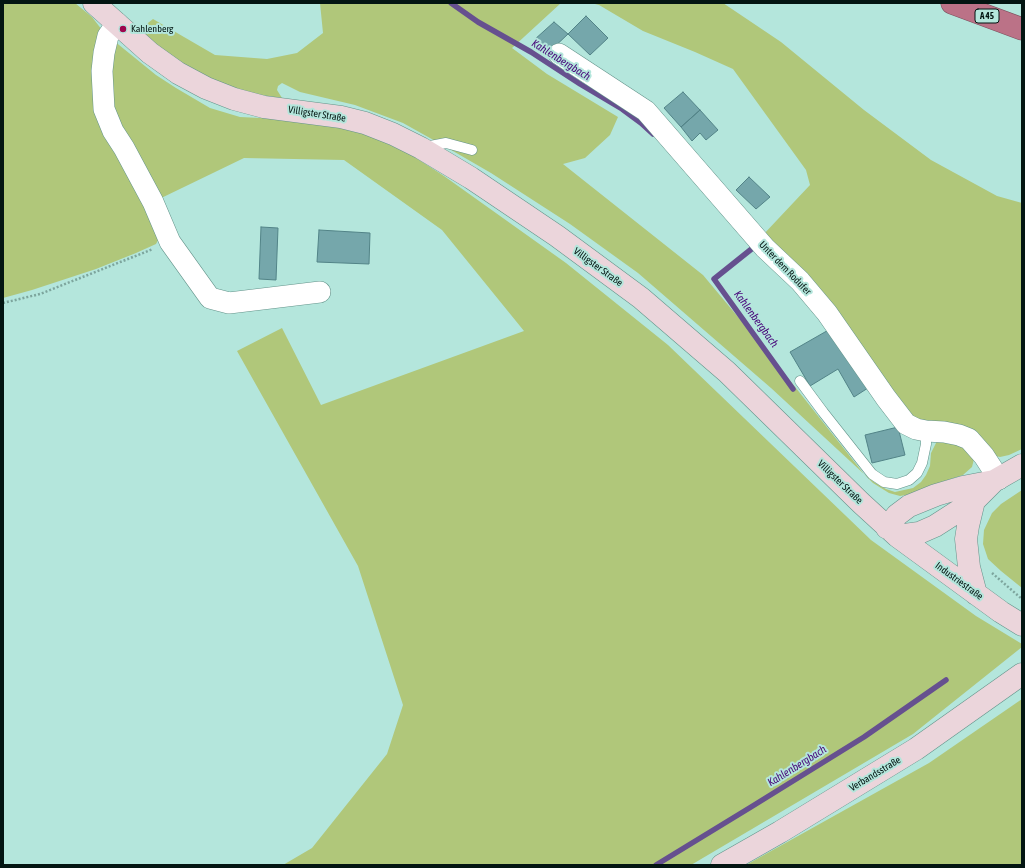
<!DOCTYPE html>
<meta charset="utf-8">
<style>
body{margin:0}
#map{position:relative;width:1025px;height:868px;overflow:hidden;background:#b4e6dc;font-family:"Asap Condensed",sans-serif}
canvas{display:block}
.frame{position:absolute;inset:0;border:4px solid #031512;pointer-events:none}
</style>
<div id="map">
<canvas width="1025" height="868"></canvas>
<div class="frame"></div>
</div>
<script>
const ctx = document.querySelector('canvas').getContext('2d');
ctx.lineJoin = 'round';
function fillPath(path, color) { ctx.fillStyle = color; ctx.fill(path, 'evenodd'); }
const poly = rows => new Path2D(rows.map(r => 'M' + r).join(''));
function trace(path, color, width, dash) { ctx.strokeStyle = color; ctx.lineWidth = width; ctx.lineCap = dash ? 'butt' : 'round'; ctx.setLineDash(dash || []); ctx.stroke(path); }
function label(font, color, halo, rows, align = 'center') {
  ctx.font = font + ' "Asap Condensed",sans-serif'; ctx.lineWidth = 4; ctx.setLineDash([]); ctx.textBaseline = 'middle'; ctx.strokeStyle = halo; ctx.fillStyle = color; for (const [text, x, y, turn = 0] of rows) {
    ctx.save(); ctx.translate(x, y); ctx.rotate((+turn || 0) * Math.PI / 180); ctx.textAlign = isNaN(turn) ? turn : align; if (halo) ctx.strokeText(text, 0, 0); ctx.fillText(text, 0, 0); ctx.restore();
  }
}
const green = poly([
 [3,3,75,3,92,17,102,30,108,36,156,75,176,88,210,108,240,117,320,121,353,130,380,140,413,156,444,176,566,263,668,345,871,540,976,616,1022,644,1022,647,913,734,691,865,283,865,312,848,387,754,403,705,358,566,237,351,282,328,321,405,524,331,442,230,344,160,244,158,153,202,159,238,156,244,136,253,96,269,32,290,3,298],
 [320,3,561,3,512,48,547,74,618,117,610,135,585,158,563,164,703,275,769,354,864,474,874,482,886,489,895,492,913,488,921,482,926,475,930,466,931,453,937,441,961,441,974,459,972,467,963,475,936,484,917,493,900,496,889,493,873,483,864,474,771,388,638,273,570,224,491,173,446,147,403,123,355,105,300,92,282,83,278,86,277,90,282,98,260,95,234,88,189,72,139,30,153,19,215,55,267,59,297,53,323,33],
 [591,3,723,3,781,42,864,110,931,160,997,196,1022,203,1022,449,1009,455,1000,457,992,455,918,426,762,236,810,185,806,170,733,69,695,52,643,31,599,5],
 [1022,490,1022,588,1001,571,988,559,983,544,984,530,992,513,1001,504],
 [1022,699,1022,865,746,865,929,763]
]);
const stream = poly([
 [451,3,478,22,531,52,580,84,622,109,641,123,653,134],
 [751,244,754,247,714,279,793,389],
 [656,865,751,807,864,737,946,680]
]);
const building = poly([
 [586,16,608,38,590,55,568,34,586,16],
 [554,22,568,34,549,52,534,40,554,22],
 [683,92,700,110,681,127,664,108,683,92],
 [700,110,718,130,706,140,700,133,692,141,681,127,700,110],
 [749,177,770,197,756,209,736,190,749,177],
 [261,227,278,228,276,280,259,279,261,227],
 [319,230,370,233,369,264,317,262,319,230],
 [832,328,868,388,854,397,838,369,810,386,790,352,832,328],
 [898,427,905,455,872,463,865,435,898,427]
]);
const path = poly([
 [3,303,40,294,153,249],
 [992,573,1022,599]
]);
const lane = poly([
 [425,147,446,143,472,150],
 [800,381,823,412,872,474,884,482,897,484,909,480,917,473,922,463,926,444,926,431]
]);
const street = poly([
 [117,23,108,36,104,53,102,71,104,109,113,131,124,148,153,202,170,242,210,298,229,303,320,292],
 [559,54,646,111,765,248,800,281,827,313,886,398,906,424,916,429,926,431,944,432,959,435,969,439,984,456,999,479]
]);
const secondary = poly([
 [94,3,150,53,178,73,206,88,234,99,264,107,341,117,365,123,393,134,421,148,471,178,557,236,641,298,727,372,861,503,897,536,1001,612,1022,625],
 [974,501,968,526,966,539,969,567,976,594],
 [887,528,897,515,909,506,936,495,963,487,994,481],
 [897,536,919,533,935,526,974,501,994,481,1022,465],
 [722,865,780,832,916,749,1022,674]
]);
const highway = poly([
 [952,3,1022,29]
]);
const markers = [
 [123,29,4,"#9e054e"]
];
const shields = [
 [987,16,24]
];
const shieldNames = [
 ["A 45",987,16]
];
const poiNames = [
 ["Kahlenberg",131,29]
];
const streetNames = [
 ["Villigster Straße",317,114,9],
 ["Villigster Straße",598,267,36],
 ["Unter dem Rodufer",785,268,46],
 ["Villigster Straße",840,482,44],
 ["Industriestraße",959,581,36],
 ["Verbandsstraße",875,774,-31]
];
const waterNames = [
 ["Kahlenbergbach",561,60,32],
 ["Kahlenbergbach",756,319,54],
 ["Kahlenbergbach",797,766,-32]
];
fillPath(green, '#b0c77a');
trace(stream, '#66508f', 5.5);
fillPath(building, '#75a7ab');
trace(building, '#528387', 1);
trace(lane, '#63938a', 11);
trace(street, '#63938a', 22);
trace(secondary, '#63938a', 23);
trace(highway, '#7b515e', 23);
trace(path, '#7da59d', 2.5, [2, 2]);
trace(lane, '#fff', 10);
trace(street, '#fff', 21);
trace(secondary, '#ebd5db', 22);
trace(highway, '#bb7287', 22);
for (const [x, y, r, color] of markers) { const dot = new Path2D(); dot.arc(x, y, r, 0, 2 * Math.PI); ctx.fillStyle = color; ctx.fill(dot); trace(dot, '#b4e6dc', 1.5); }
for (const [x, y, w] of shields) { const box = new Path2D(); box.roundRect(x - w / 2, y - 7, w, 14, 3); ctx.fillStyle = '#b4e6dc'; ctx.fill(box); trace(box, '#031512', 1); }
label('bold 9px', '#031512', null, shieldNames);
label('10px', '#031512', '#b4e6dc', poiNames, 'left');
label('10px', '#031512', '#b4e6dc', streetNames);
label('italic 11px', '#47057a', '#b4e6dc', waterNames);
</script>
